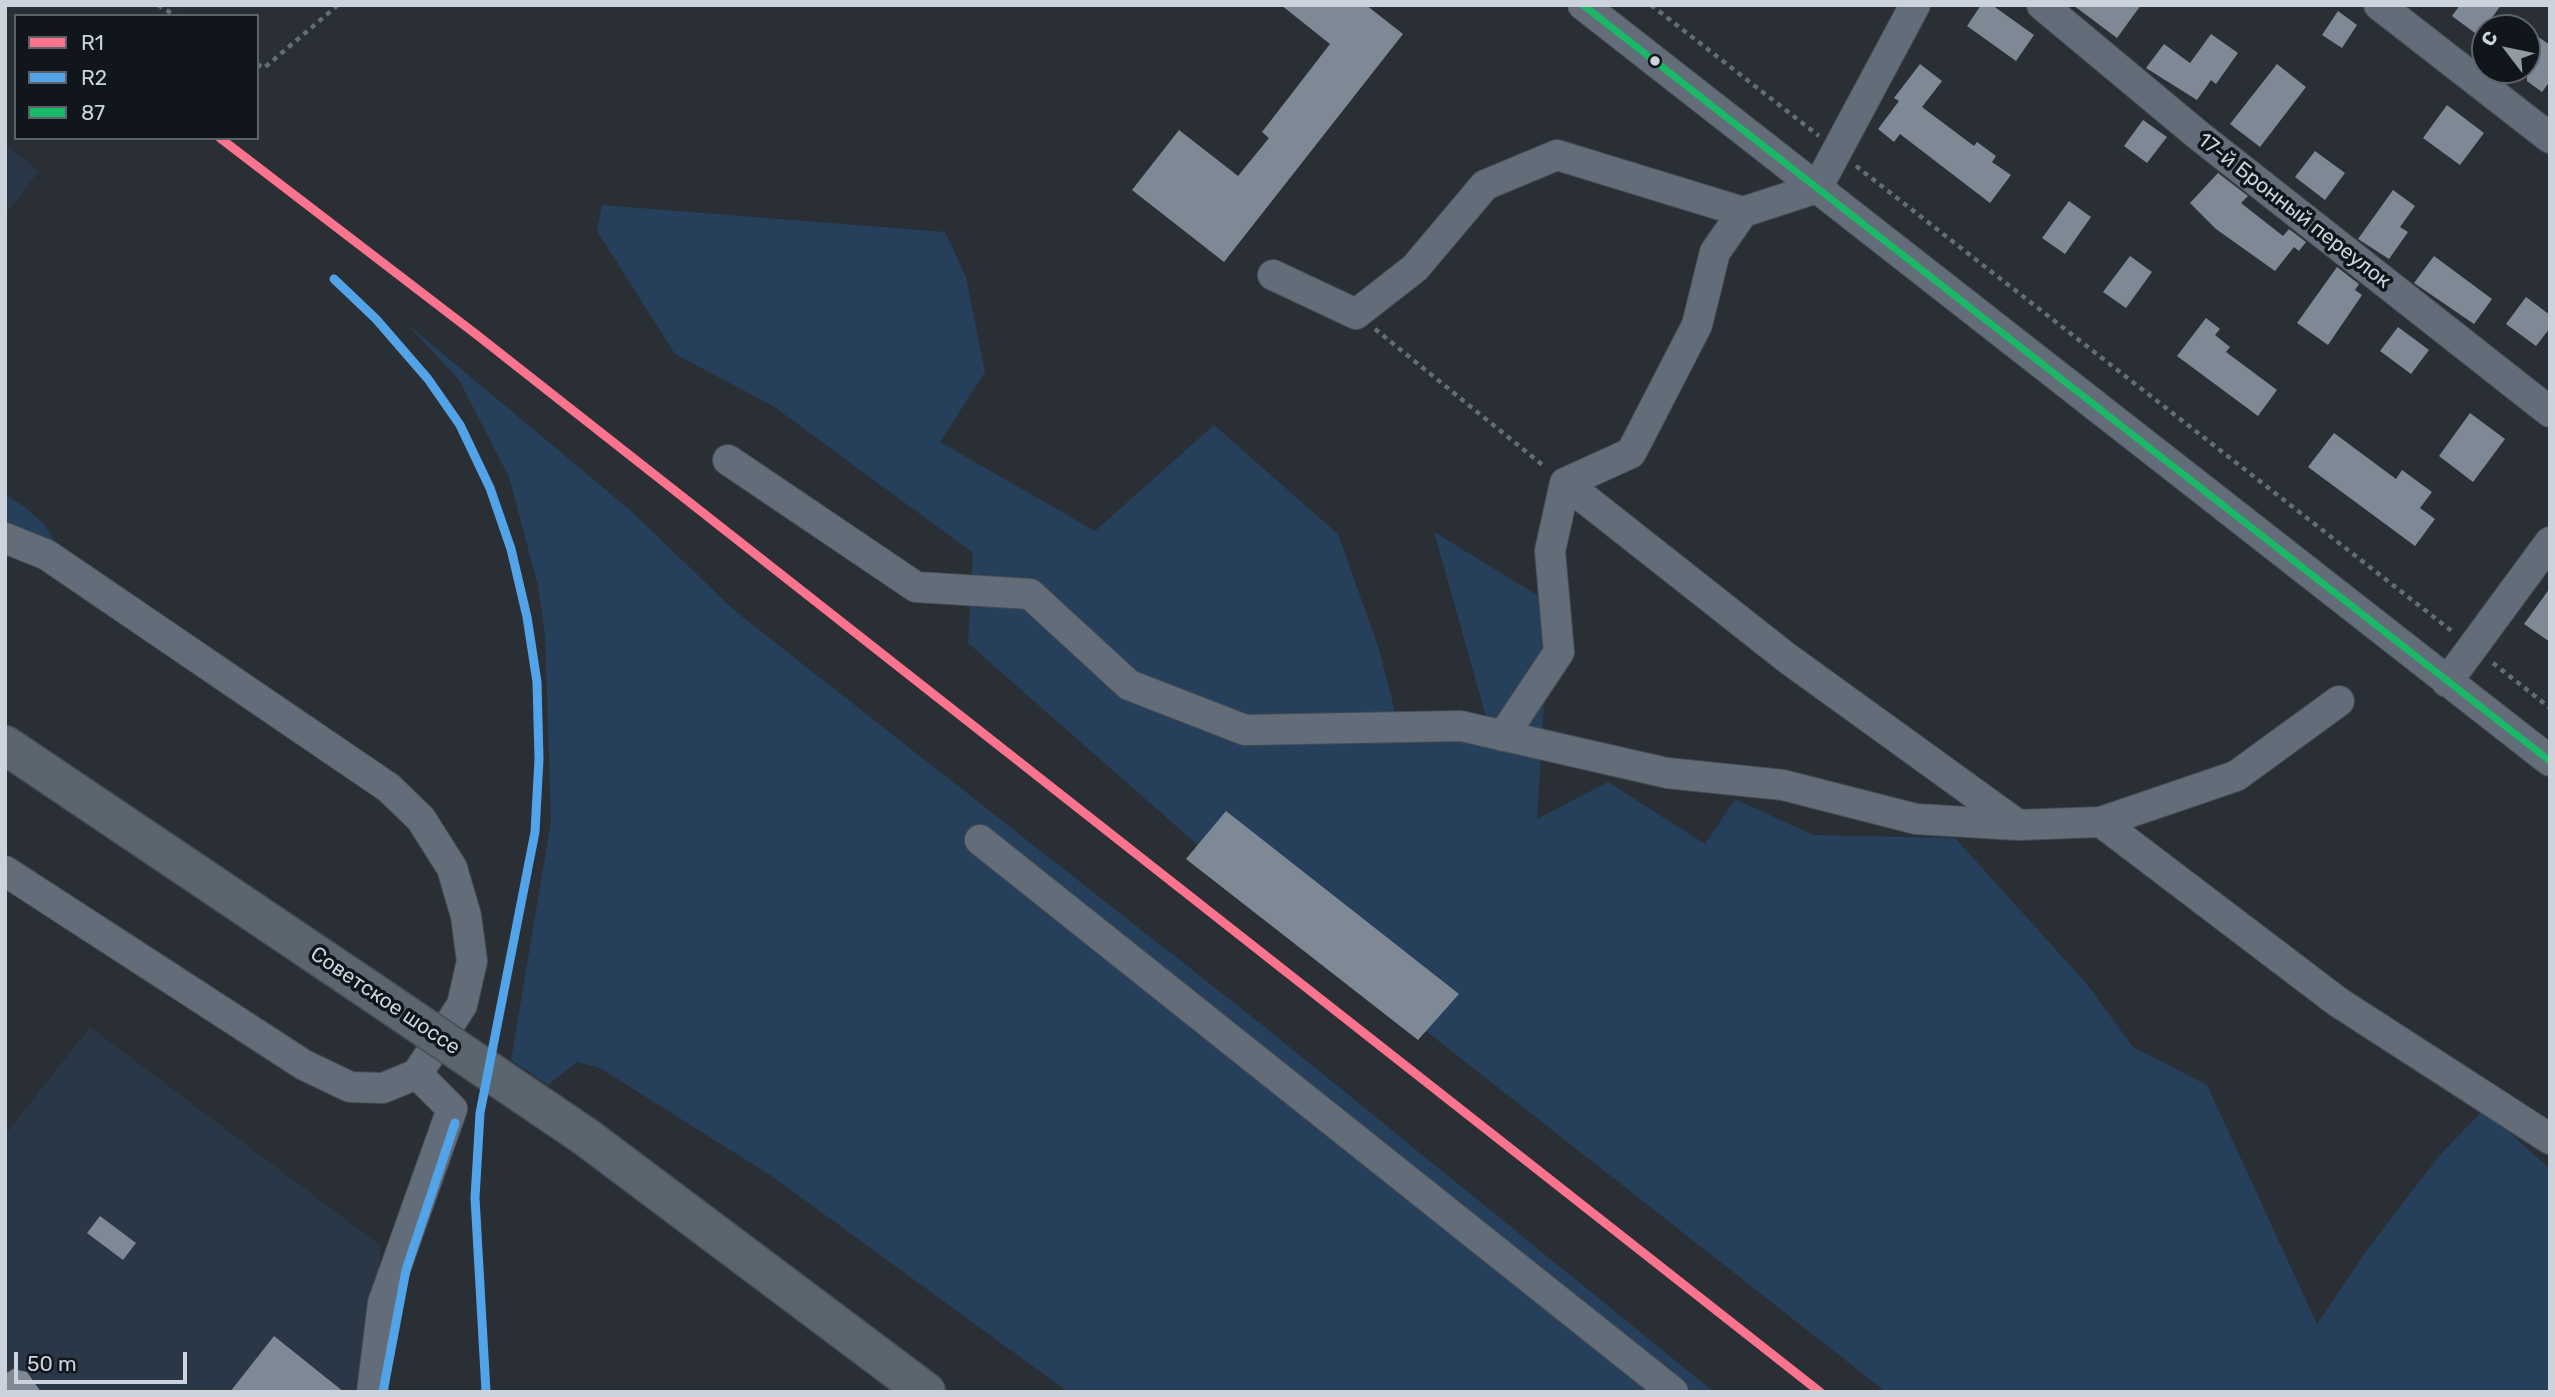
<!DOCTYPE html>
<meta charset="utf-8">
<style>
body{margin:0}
#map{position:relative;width:2555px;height:1397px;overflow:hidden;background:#292f35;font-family:Rubik,sans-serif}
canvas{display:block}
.frame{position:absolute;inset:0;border:7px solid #ccd3dc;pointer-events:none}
.legend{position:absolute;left:14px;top:14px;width:245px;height:126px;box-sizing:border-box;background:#11161c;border:2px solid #5c6269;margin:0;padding:9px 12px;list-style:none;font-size:21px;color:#ccd3dc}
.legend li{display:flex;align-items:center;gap:14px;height:35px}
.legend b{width:35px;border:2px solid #5c6269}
.north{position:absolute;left:2471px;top:14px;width:70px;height:70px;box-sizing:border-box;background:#11161c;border:2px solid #5c6269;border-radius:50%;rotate:302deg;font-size:19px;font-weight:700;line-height:28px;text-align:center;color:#ccd3dc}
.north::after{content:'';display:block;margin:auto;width:24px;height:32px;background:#939aa2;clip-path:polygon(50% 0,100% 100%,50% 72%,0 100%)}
.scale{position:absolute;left:14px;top:1352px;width:173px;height:32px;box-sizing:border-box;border:4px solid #ccd3dc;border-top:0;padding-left:9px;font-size:21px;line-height:24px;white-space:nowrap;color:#ccd3dc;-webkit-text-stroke:5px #11161c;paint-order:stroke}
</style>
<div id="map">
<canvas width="2555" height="1397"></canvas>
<div class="frame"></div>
<ul class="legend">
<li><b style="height:9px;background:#fc738d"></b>R1</li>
<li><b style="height:9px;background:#53a3e8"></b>R2</li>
<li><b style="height:9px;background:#1ab867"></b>87</li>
</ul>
<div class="north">С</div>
<div class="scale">50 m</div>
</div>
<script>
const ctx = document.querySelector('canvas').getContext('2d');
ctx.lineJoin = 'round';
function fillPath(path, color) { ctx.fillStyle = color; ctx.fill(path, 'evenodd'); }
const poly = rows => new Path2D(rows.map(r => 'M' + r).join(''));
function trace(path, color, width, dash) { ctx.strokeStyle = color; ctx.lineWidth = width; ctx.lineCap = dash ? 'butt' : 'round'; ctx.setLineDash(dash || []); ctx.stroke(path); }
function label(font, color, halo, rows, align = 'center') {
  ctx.font = font + ' Rubik,sans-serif'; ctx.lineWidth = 7; ctx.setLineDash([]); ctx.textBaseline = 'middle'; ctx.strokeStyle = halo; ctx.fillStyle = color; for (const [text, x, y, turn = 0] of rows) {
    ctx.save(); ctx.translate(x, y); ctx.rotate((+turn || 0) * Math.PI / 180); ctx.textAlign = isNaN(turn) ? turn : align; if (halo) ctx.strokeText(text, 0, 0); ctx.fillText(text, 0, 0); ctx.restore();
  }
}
const built = poly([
 [5,145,39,171,5,215],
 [90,1027,381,1246,367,1392,5,1392,5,1135]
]);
const green = poly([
 [602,205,945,232,966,277,985,372,940,442,1095,531,1214,425,1338,534,1378,646,1403,742,1492,738,1434,532,1542,598,1548,637,1537,819,1608,782,1705,844,1735,799,1813,835,1955,838,2086,983,2133,1047,2207,1085,2317,1324,2367,1250,2439,1156,2484,1109,2550,1169,2550,1392,1886,1392,1268,907,968,643,973,553,773,406,675,354,597,231],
 [407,324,631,511,735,611,1265,1027,1714,1392,1068,1392,773,1177,600,1068,577,1062,548,1085,511,1060,551,821,545,634,538,586,509,477,459,380],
 [5,495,25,507,44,524,63,553,5,531]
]);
const building = poly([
 [1281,5,1366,5,1403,34,1224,262,1132,190,1179,130,1238,176,1269,138,1262,132,1330,44],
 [1981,5,1992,5,2034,35,2016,61,1967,26],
 [2073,5,2141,5,2117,38],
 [2460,5,2501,5,2479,36,2452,16],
 [2338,11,2357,25,2342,48,2322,35],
 [2211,34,2238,53,2216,84,2211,80,2197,100,2146,68,2164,44,2190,63],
 [2537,36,2550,45,2550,81,2542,92,2527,81,2527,50],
 [1920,64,1942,81,1922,107,1974,146,1977,142,1996,156,1992,162,2011,175,1990,203,1900,134,1894,142,1878,129,1899,101,1894,98],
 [2277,64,2306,87,2260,147,2230,124],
 [2447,105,2484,133,2460,165,2423,138],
 [2143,120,2167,137,2147,163,2124,146],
 [2315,151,2345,173,2325,200,2295,177],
 [2218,173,2248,196,2241,203,2283,236,2289,229,2306,242,2299,251,2294,247,2275,271,2216,229,2190,203],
 [2393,190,2415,206,2400,227,2408,232,2389,259,2358,239],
 [2069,201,2091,217,2065,254,2042,238],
 [2130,256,2152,272,2126,308,2103,292],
 [2434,256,2492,299,2474,324,2414,283],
 [2337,267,2359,284,2355,290,2362,295,2328,345,2297,323],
 [2526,297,2550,315,2550,328,2536,346,2506,324],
 [2206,318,2220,329,2215,335,2230,347,2226,352,2277,390,2258,416,2177,356],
 [2398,327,2429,350,2411,374,2380,351],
 [2470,413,2505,439,2473,482,2439,456],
 [2334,433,2396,479,2402,470,2432,492,2420,508,2435,519,2415,546,2308,467],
 [2550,588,2550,642,2524,624],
 [1226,811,1459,994,1418,1040,1186,859],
 [100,1216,136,1243,123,1260,87,1233],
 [274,1336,344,1392,230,1392],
 [13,1369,27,1372,41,1392,5,1392,5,1374]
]);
const path = poly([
 [158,5,176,16],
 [1651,5,1819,136],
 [257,64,264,68,338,5],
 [1856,166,2453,632],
 [1375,329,1545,467],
 [2493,663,2550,708]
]);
const minor = poly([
 [1583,5,2550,761],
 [2042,5,2198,135,2550,412],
 [2379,5,2550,138],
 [1273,275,1356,314,1415,268,1485,185,1557,155,1743,212,1817,188,1915,5],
 [728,460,916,587,1030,594,1129,685,1245,730,1461,726,1667,773,1783,785,1916,819,2018,825,2101,822,2236,776,2339,701],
 [1565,483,1787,658,2018,825],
 [5,538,47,555,389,788,421,819,452,868,466,916,472,961,462,1005,417,1074,383,1088,350,1087,304,1065,5,871],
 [2447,682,2550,542],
 [1503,736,1559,652,1550,551,1565,483,1631,453,1697,325,1715,252,1743,212],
 [2101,822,2338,1002,2550,1139],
 [980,840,1673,1392],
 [372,1392,383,1303,452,1109,417,1074]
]);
const major = poly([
 [5,745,369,990],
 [586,1137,926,1392]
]);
const majorBridge = poly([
 [369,990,586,1137]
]);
const bus1 = poly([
 [1583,5,2550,761]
]);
const rail1 = poly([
 [220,138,477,335,1820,1392]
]);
const rail2 = poly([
 [334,279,376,319,428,379,460,425,490,488,511,549,527,617,537,682,539,759,535,832,480,1113,475,1198,486,1392],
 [383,1392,406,1270,455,1123]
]);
const markers = [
 [1655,61,6,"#ccd3dc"]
];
const streetNames = [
 ["17-й Бронный переулок",2294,211,38],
 ["Советское шоссе",385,1001,34]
];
fillPath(built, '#293747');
fillPath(green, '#263f5a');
fillPath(building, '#7f8995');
trace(minor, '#474d52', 32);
trace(major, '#474d52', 41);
trace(path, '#646c75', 4.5, [5, 5]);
trace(minor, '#636d79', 30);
trace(major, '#5a6570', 38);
trace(majorBridge, '#474d52', 41, []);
trace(majorBridge, '#5a6570', 38);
trace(bus1, '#1ab867', 7);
trace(rail1, '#fc738d', 9);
trace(rail2, '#53a3e8', 9);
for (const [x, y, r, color] of markers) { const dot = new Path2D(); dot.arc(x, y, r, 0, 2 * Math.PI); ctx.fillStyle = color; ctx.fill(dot); trace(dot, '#11161c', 2.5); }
label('21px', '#ccd3dc', '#11161c', streetNames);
</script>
